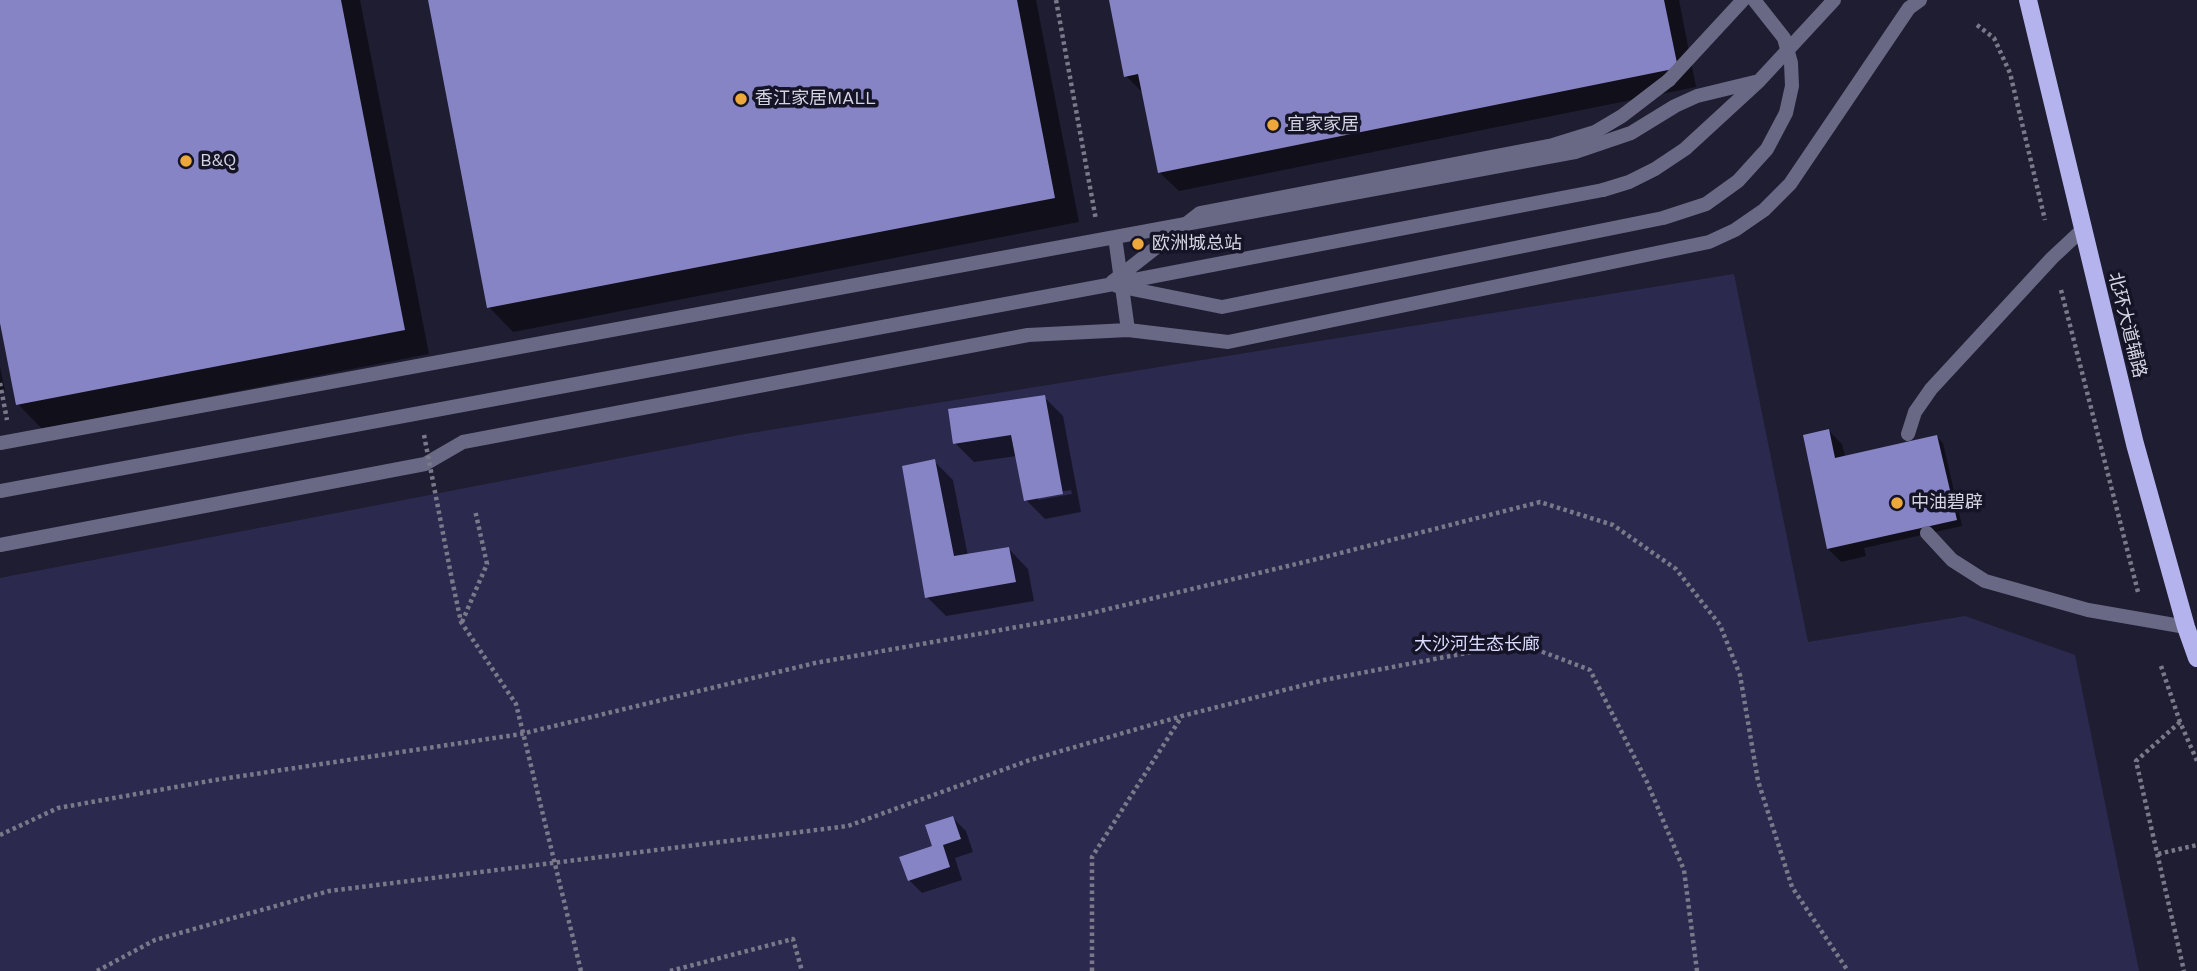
<!DOCTYPE html>
<meta charset="utf-8">
<style>
body{margin:0}
canvas{display:block;background:#1e1d31}
</style>
<canvas width="2197" height="971"></canvas>
<script>
const ctx = document.querySelector('canvas').getContext('2d');
ctx.lineJoin = 'round';
function fillPath(path, color) { ctx.fillStyle = color; ctx.fill(path, 'evenodd'); }
const poly = rows => new Path2D(rows.map(r => 'M' + r).join(''));
function trace(path, color, width, dash) { ctx.strokeStyle = color; ctx.lineWidth = width; ctx.lineCap = dash ? 'butt' : 'round'; ctx.setLineDash(dash || []); ctx.stroke(path); }
function label(font, color, halo, rows, align = 'center') {
  ctx.font = font + ' "Work Sans","Noto Sans SC",sans-serif'; ctx.lineWidth = 7; ctx.setLineDash([]); ctx.textBaseline = 'middle'; ctx.strokeStyle = halo; ctx.fillStyle = color; for (const [text, x, y, turn = 0] of rows) {
    ctx.save(); ctx.translate(x, y); ctx.rotate((+turn || 0) * Math.PI / 180); ctx.textAlign = isNaN(turn) ? turn : align; if (halo) ctx.strokeText(text, 0, 0); ctx.fillText(text, 0, 0); ctx.restore();
  }
}
const green = poly([
 [1734,274,1808,642,1965,616,2075,655,2139,971,0,971,0,578,745,434]
]);
const shadow = poly([
 [0,0,360,0,429,354,42,429,18,404,0,313],
 [430,0,1036,0,1079,222,513,332,489,307],
 [1111,0,1679,0,1696,87,1179,191,1159,172,1144,94,1126,76],
 [0,367,5,391,0,391],
 [1044,397,1063,416,1081,512,1045,519,1026,500,1017,456,974,462,955,443],
 [1071,490,1072,494,1038,500,1038,496],
 [1829,431,1842,444,1845,457,1937,437,1943,443,1962,526,1864,548,1866,556,1841,562,1828,549],
 [934,461,953,480,968,556,1009,549,1028,569,1034,601,946,616,927,597],
 [953,818,966,831,973,852,955,858,962,880,922,893,909,880]
]);
const building = poly([
 [0,0,341,0,405,330,16,405,0,323],
 [428,0,1017,0,1055,198,487,308],
 [1109,0,1664,0,1678,68,1158,173,1138,74,1124,77],
 [1045,395,1063,494,1024,501,1011,435,953,444,948,409],
 [1829,429,1835,458,1937,435,1957,520,1827,549,1803,435],
 [935,459,954,556,1009,547,1016,582,925,598,902,466],
 [953,816,961,839,943,845,950,867,908,881,899,857,932,846,925,825]
]);
const path = poly([
 [1056,0,1096,220],
 [1977,25,1994,38,2010,73,2045,220],
 [2061,290,2138,592],
 [0,383,7,420],
 [452,580,461,622,516,704,581,971],
 [462,622,487,564,475,510],
 [2161,666,2180,722,2197,761],
 [2180,722,2136,761,2184,971],
 [0,835,58,808,215,780,521,734,815,663,1079,616,1313,560,1540,502,1613,525,1676,569,1720,625,1740,675,1758,781,1792,887,1848,971],
 [2158,854,2197,845],
 [97,971,155,940,329,891,848,826,1030,760,1182,716,1324,680,1519,643,1590,670,1647,782,1684,870,1697,971],
 [670,971,793,939,802,971],
 [1092,971,1092,857,1182,716]
]);
const lane = poly([
 [1669,80,1743,0],
 [1603,190,1629,182,1655,169,1685,149,1759,81,1834,0],
 [1115,237,1128,330],
 [1908,434,1915,412,1931,389,2052,258,2082,230],
 [0,443,1575,152,1631,133,1675,106,1697,96,1759,81],
 [1927,533,1952,560,1985,581,2088,610,2186,627],
 [0,545,425,464,463,442,1028,335,1128,330,1228,342,1709,242,1735,230,1764,210,1790,184,1909,8,1920,0]
]);
const primary = poly([
 [2028,0,2135,444,2186,627,2197,658]
]);
const pathBridge = poly([
 [424,435,452,580]
]);
const laneBridge = poly([
 [1112,282,1200,213,1553,145,1595,132,1622,116,1669,80],
 [1117,286,1222,307,1663,218,1706,204,1738,181,1767,149,1786,113,1792,86,1791,63,1784,38,1754,0],
 [0,491,1108,285,1603,190]
]);
const markers = [
 [741,99,7,"#eda83b"],
 [1273,125,7,"#eda83b"],
 [186,161,7,"#eda83b"],
 [1138,244,7,"#eda83b"],
 [1897,503,7,"#eda83b"]
];
const poiNames = [
 ["香江家居MALL",755,99],
 ["宜家家居",1287,125],
 ["B&Q",200,161],
 ["欧洲城总站",1152,244],
 ["中油碧辟",1911,503]
];
const streetNames = [
 ["北环大道辅路",2127,325,76]
];
const parkNames = [
 ["大沙河生态长廊",1477,645]
];
fillPath(green, '#2c294f');
fillPath(shadow, '#0007');
fillPath(building, '#8784c5');
trace(path, '#79798a', 4.5, [3.5, 3.5]);
trace(lane, '#696985', 14);
trace(primary, '#b4b3ed', 18);
trace(pathBridge, '#79798a', 4.5, [3.5, 3.5]);
trace(laneBridge, '#696985', 14);
for (const [x, y, r, color] of markers) { const dot = new Path2D(); dot.arc(x, y, r, 0, 2 * Math.PI); ctx.fillStyle = color; ctx.fill(dot); trace(dot, '#151427', 2.5); }
label('18px', '#d4d5e2', '#151427', poiNames, 'left');
label('18px', '#d4d5e2', '#151427', streetNames);
label('18px', '#dadaff', '#151427', parkNames);
</script>
